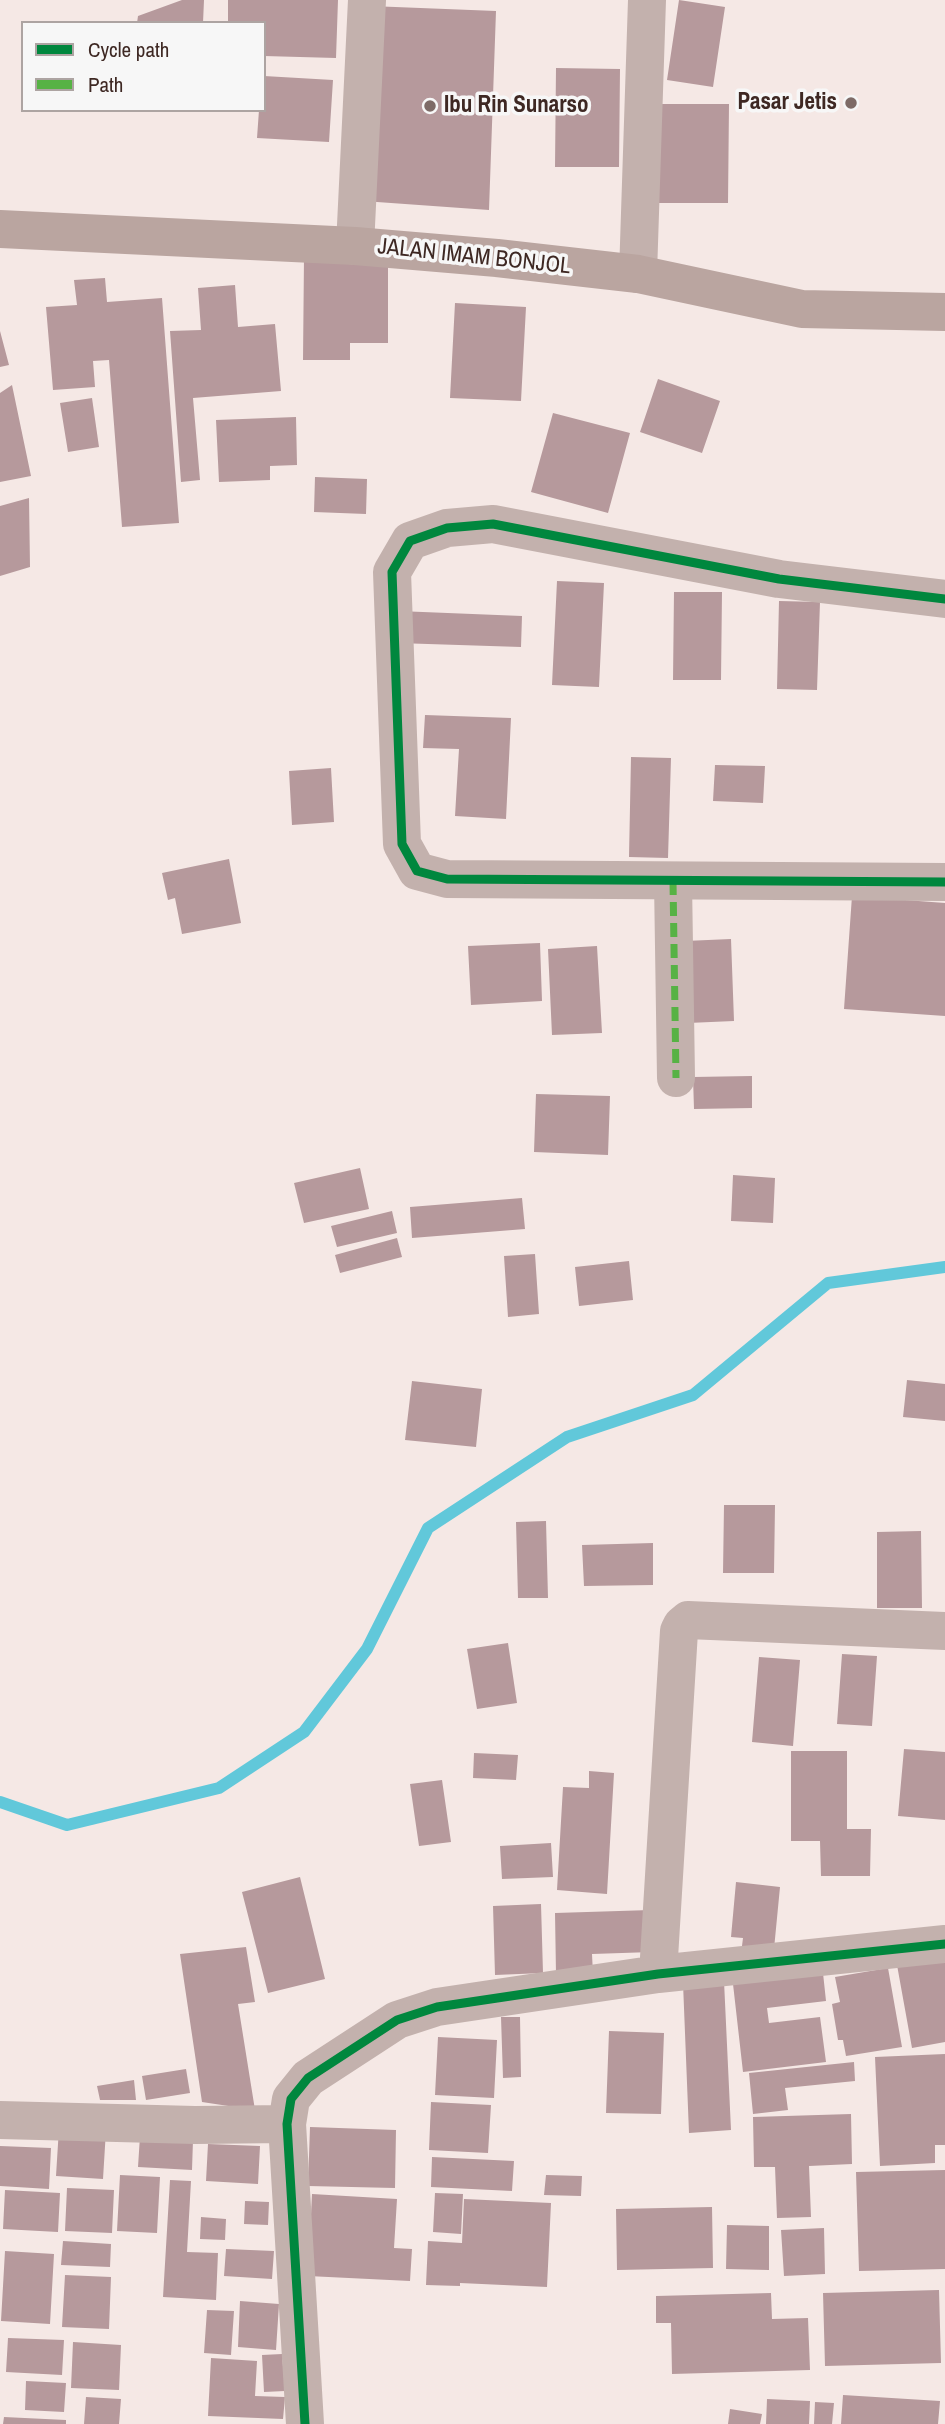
<!DOCTYPE html>
<style>
body{margin:0}
#map{position:relative;width:945px;height:2424px;overflow:hidden;background:#f5e8e5;font-family:"Archivo Narrow",sans-serif}
canvas{display:block}
.legend{position:absolute;left:21px;top:21px;width:245px;height:91px;box-sizing:border-box;background:#f7f7f7;border:2px solid #ada4a2;margin:0;padding:9px 12px;list-style:none;font-size:21px;color:#3e2823}
.legend li{display:flex;align-items:center;gap:14px;height:35px}
.legend b{width:35px;border:2px solid #ada4a2}
</style>
<div id="map">
<canvas width="945" height="2424"></canvas>
<ul class="legend">
<li><b style="height:9px;background:#00873e"></b>Cycle path</li>
<li><b style="height:9px;background:#57b245"></b>Path</li>
</ul>
</div>
<script>
const ctx = document.querySelector('canvas').getContext('2d');
ctx.lineJoin = 'round';
const poly = rows => new Path2D(rows.map(r => 'M' + r).join(''));
function trace(path, color, width, dash) { ctx.strokeStyle = color; ctx.lineWidth = width; ctx.lineCap = dash ? 'butt' : 'round'; ctx.setLineDash(dash || []); ctx.stroke(path); }
function fillPath(path, color) { ctx.fillStyle = color; ctx.fill(path, 'evenodd'); }
function label(font, color, halo, rows, align = 'center') {
  ctx.font = font + ' "Archivo Narrow",sans-serif'; ctx.lineWidth = 7; ctx.setLineDash([]); ctx.textBaseline = 'middle'; ctx.strokeStyle = halo; ctx.fillStyle = color; for (const [text, x, y, turn = 0] of rows) {
    ctx.save(); ctx.translate(x, y); ctx.rotate((+turn || 0) * Math.PI / 180); ctx.textAlign = isNaN(turn) ? turn : align; if (halo) ctx.strokeText(text, 0, 0); ctx.fillText(text, 0, 0); ctx.restore();
  }
}
const stream = poly([
 [0,1802,67,1825,219,1788,304,1732,367,1649,428,1528,567,1437,693,1395,828,1283,945,1267]
]);
const building = poly([
 [182,0,204,0,203,23,137,23,138,16],
 [228,0,338,0,336,58,264,56,264,23,228,23],
 [679,0,725,7,713,87,667,80],
 [370,6,496,11,489,210,363,201],
 [556,68,620,69,619,167,555,167],
 [264,76,333,80,329,142,257,138,259,110,264,110],
 [656,104,729,104,728,203,655,203],
 [388,256,388,343,350,343,350,360,303,360,304,257],
 [105,278,107,302,162,298,179,523,122,527,109,360,93,361,95,387,53,390,46,307,77,305,74,280],
 [235,285,238,327,275,324,281,391,193,398,200,480,181,482,170,331,201,330,198,288],
 [455,303,526,307,521,401,450,398],
 [0,331,9,365,0,367],
 [658,379,720,401,702,453,640,432],
 [12,385,31,476,0,482,0,393],
 [92,398,99,447,68,452,60,403],
 [553,413,630,433,608,513,531,492],
 [296,417,297,465,270,466,270,480,219,482,216,420],
 [315,477,367,479,366,514,314,512],
 [29,498,30,567,0,576,0,506],
 [557,581,604,583,599,687,552,685],
 [674,592,722,592,721,680,673,680],
 [779,601,820,602,817,690,777,689],
 [398,611,522,616,521,647,397,643],
 [425,715,511,718,506,819,455,816,459,749,423,748],
 [631,757,671,758,668,858,629,857],
 [715,765,765,766,763,803,713,801],
 [331,768,334,822,292,825,289,771],
 [229,859,241,923,182,934,175,898,168,900,162,873],
 [852,896,945,903,945,1016,844,1009],
 [731,939,734,1021,688,1023,685,941],
 [540,943,542,1001,471,1005,468,946],
 [597,946,602,1033,552,1035,548,949],
 [752,1076,752,1108,694,1109,693,1077],
 [536,1094,610,1096,608,1155,534,1152],
 [360,1168,369,1209,304,1223,294,1183],
 [733,1175,775,1178,773,1223,731,1221],
 [522,1198,525,1229,412,1238,410,1207],
 [392,1211,397,1233,337,1247,331,1226],
 [397,1238,402,1257,340,1273,335,1255],
 [535,1254,539,1314,508,1317,504,1256],
 [629,1261,633,1300,579,1306,575,1267],
 [907,1380,945,1384,945,1421,903,1417],
 [412,1381,482,1389,476,1447,405,1440],
 [724,1505,775,1505,774,1573,723,1573],
 [546,1521,548,1598,518,1598,516,1522],
 [921,1531,922,1608,877,1608,877,1532],
 [653,1543,653,1585,584,1586,582,1545],
 [508,1643,517,1703,477,1709,467,1649],
 [842,1654,877,1656,872,1726,837,1724],
 [759,1657,800,1660,793,1746,752,1742],
 [904,1749,945,1752,945,1820,898,1816],
 [791,1751,847,1751,847,1829,871,1829,870,1876,821,1876,820,1841,791,1841],
 [474,1753,518,1755,516,1780,473,1778],
 [589,1771,614,1773,607,1894,557,1890,563,1787,589,1788],
 [442,1780,451,1842,419,1846,410,1784],
 [551,1843,553,1877,502,1879,500,1846],
 [300,1877,325,1979,268,1993,242,1892],
 [736,1882,780,1887,774,1949,742,1946,743,1938,731,1937],
 [541,1904,543,1973,495,1975,493,1906],
 [651,1910,652,1952,592,1954,593,1974,556,1974,555,1913],
 [246,1947,255,2002,238,2004,255,2110,202,2102,180,1954],
 [945,1957,945,2042,912,2048,897,1965],
 [888,1968,902,2047,846,2056,843,2040,838,2040,832,2004,840,2002,835,1977],
 [823,1973,826,2001,767,2008,769,2023,820,2017,826,2062,743,2072,733,1984],
 [724,1981,731,2130,689,2133,683,1983],
 [501,2017,520,2017,521,2077,503,2078],
 [609,2031,664,2033,661,2114,606,2113],
 [438,2037,497,2040,494,2098,435,2095],
 [945,2054,945,2145,935,2145,935,2163,880,2166,875,2057],
 [854,2062,855,2081,785,2088,788,2110,753,2114,749,2073],
 [186,2069,190,2093,146,2100,142,2076],
 [134,2080,136,2100,100,2100,97,2086],
 [431,2102,491,2105,488,2153,429,2150],
 [851,2114,852,2164,809,2166,811,2217,777,2218,775,2167,754,2167,753,2117],
 [310,2127,396,2130,395,2188,308,2186],
 [59,2128,106,2130,103,2179,56,2176],
 [140,2136,193,2140,192,2170,138,2167],
 [208,2144,260,2146,258,2184,206,2181],
 [0,2146,51,2148,49,2189,0,2186],
 [432,2157,514,2161,512,2191,431,2187],
 [945,2170,945,2269,859,2271,856,2172],
 [120,2175,160,2177,157,2233,117,2231],
 [546,2175,582,2176,581,2196,544,2195],
 [170,2180,191,2181,187,2252,218,2253,216,2300,163,2297],
 [67,2188,114,2190,112,2233,65,2231],
 [5,2190,60,2193,58,2232,3,2229],
 [435,2193,463,2194,461,2234,433,2232],
 [312,2194,397,2199,394,2248,412,2249,410,2281,308,2276],
 [464,2199,551,2203,547,2287,460,2283,460,2286,426,2285,428,2241,462,2243],
 [245,2201,269,2202,268,2225,244,2224],
 [712,2207,713,2268,617,2270,616,2209],
 [201,2217,226,2219,225,2240,200,2239],
 [727,2225,769,2226,769,2270,726,2269],
 [824,2228,825,2274,784,2276,781,2230],
 [63,2241,111,2244,110,2267,61,2265],
 [226,2249,274,2251,272,2279,224,2276],
 [5,2251,54,2254,50,2324,1,2321],
 [65,2275,111,2277,109,2329,62,2327],
 [939,2290,941,2363,825,2366,823,2293],
 [771,2293,772,2319,808,2318,810,2370,672,2374,671,2323,656,2323,656,2296],
 [240,2301,279,2304,276,2350,238,2347],
 [207,2310,234,2311,231,2355,204,2353],
 [8,2338,64,2340,62,2375,6,2372],
 [73,2342,121,2345,119,2390,71,2388],
 [282,2354,285,2391,264,2392,262,2355],
 [211,2358,257,2361,255,2396,285,2397,283,2419,208,2416],
 [26,2381,66,2383,64,2412,25,2410],
 [843,2395,940,2401,938,2424,841,2424],
 [86,2397,121,2399,119,2424,84,2424],
 [767,2399,810,2401,809,2424,766,2424],
 [815,2402,834,2403,832,2424,814,2424],
 [730,2409,762,2414,760,2424,728,2424],
 [4,2417,66,2420,66,2424,3,2424]
]);
const street = poly([
 [355,246,367,0],
 [638,274,647,0],
 [945,599,779,579,493,524,447,528,410,541,392,572,402,844,417,871,447,879,945,882],
 [673,881,676,1078],
 [658,1974,679,1631,682,1625,688,1620,945,1631],
 [0,2120,195,2125,287,2124],
 [305,2424,287,2124,291,2099,308,2078,397,2020,437,2007,658,1974,945,1944]
]);
const secondary = poly([
 [0,229,355,246,497,258,638,274,802,309,945,312]
]);
const quiet = poly([
 [673,881,676,1078]
]);
const cycleway = poly([
 [945,599,779,579,493,524,447,528,410,541,392,572,402,844,417,871,447,879,945,882],
 [305,2424,287,2124,291,2099,308,2078,397,2020,437,2007,658,1974,945,1944]
]);
const markers = [
 [851,103,7,"#7e6b67"],
 [430,106,7,"#7e6b67"]
];
const poiNames = [
 ["Pasar Jetis",837,103],
 ["Ibu Rin Sunarso",444,106,"left"]
];
const streetNames = [
 ["JALAN IMAM BONJOL",474,257,6]
];
trace(stream, '#61c8da', 12);
fillPath(building, '#b6999c');
trace(street, '#c3b1ad', 38);
trace(secondary, '#baa5a0', 38);
trace(quiet, '#57b245', 7, [14, 7]);
trace(cycleway, '#00873e', 9);
for (const [x, y, r, color] of markers) { const dot = new Path2D(); dot.arc(x, y, r, 0, 2 * Math.PI); ctx.fillStyle = color; ctx.fill(dot); trace(dot, '#f7f7f7', 2.5); }
label('bold 23px', '#3e2823', '#f7f7f7', poiNames, 'right');
label('23px', '#3e2823', '#f7f7f7', streetNames);
</script>
